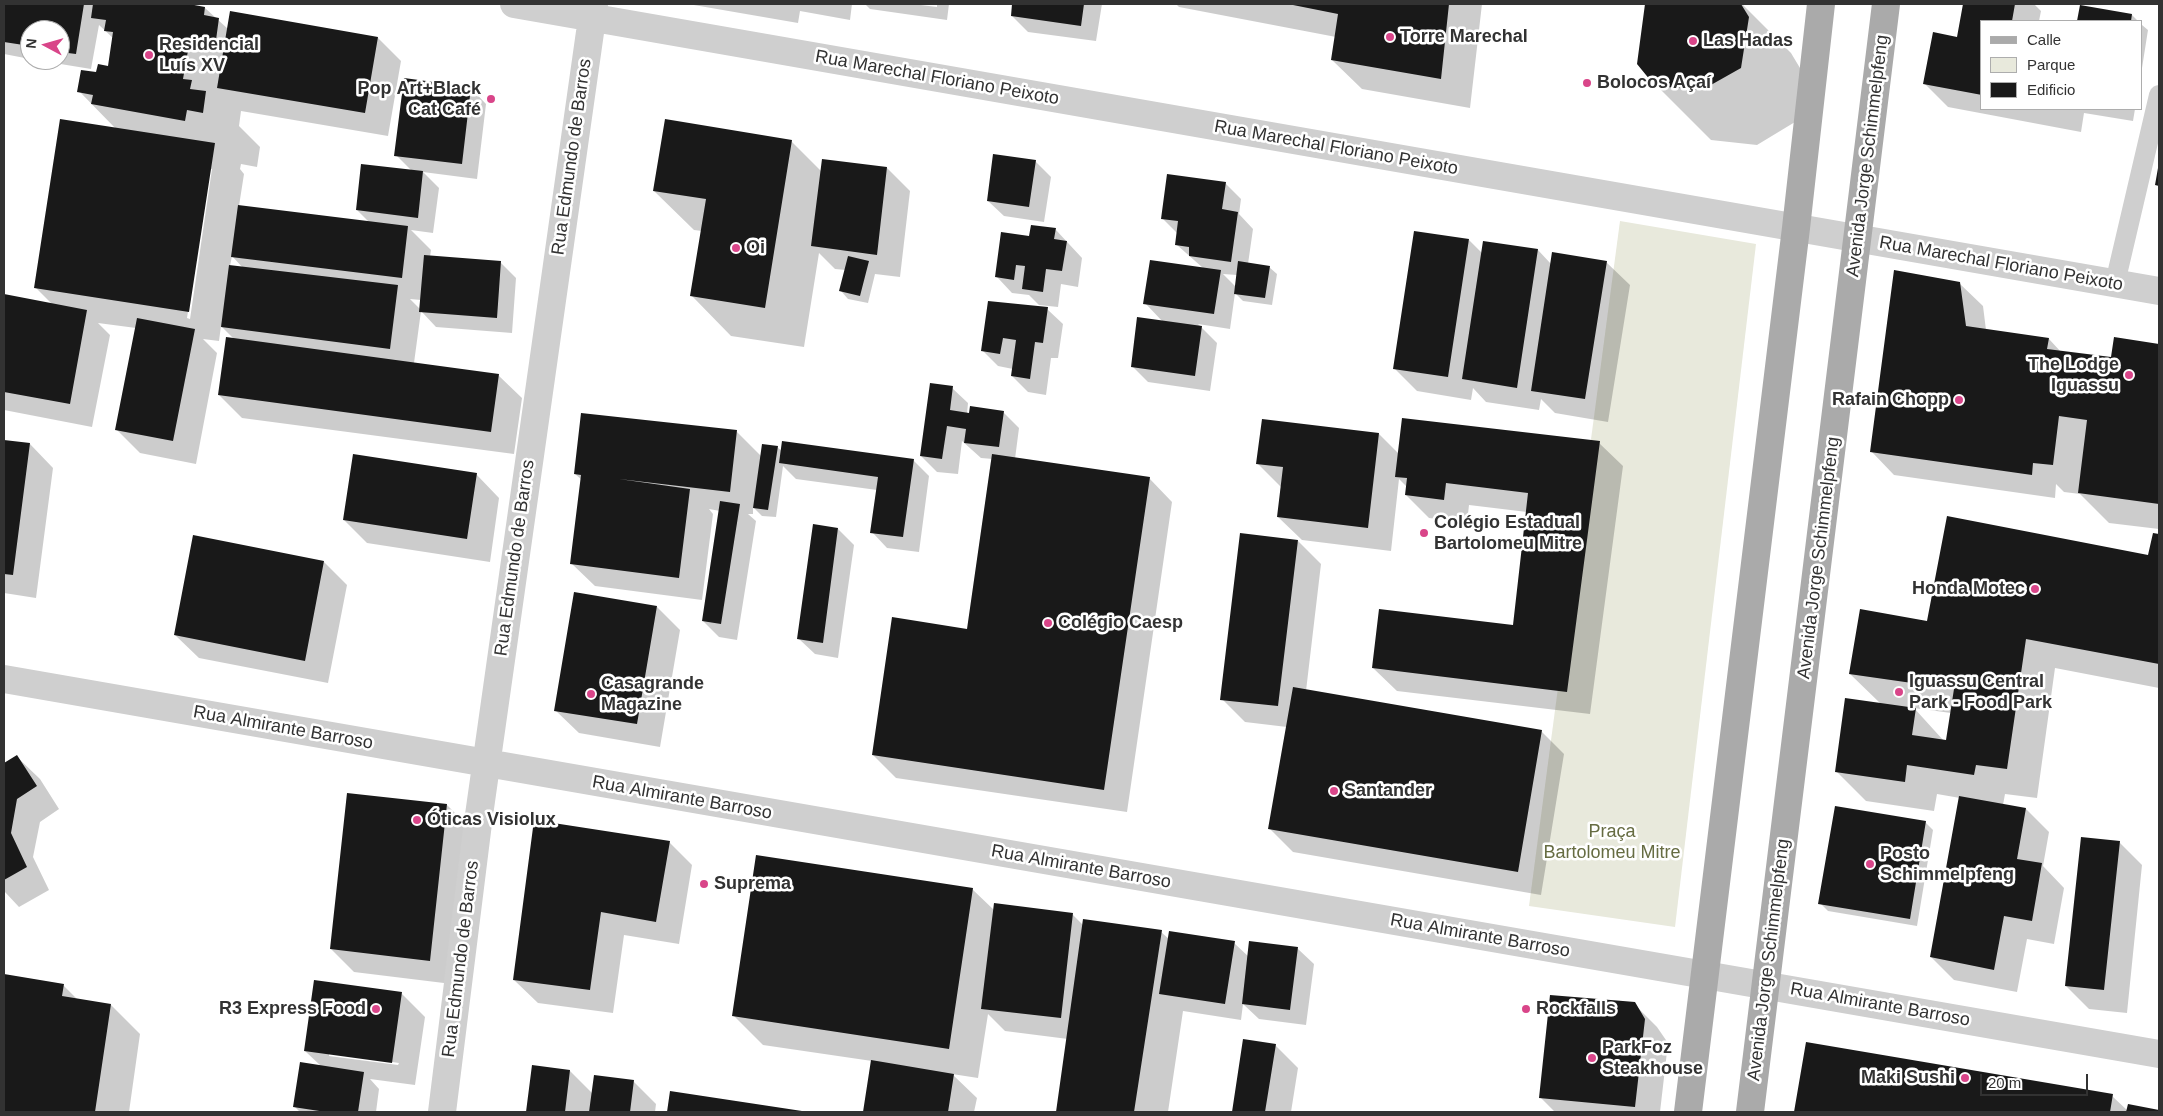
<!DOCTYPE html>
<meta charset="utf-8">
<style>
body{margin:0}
#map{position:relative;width:2163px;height:1116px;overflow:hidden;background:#fff;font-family:Helvetica,sans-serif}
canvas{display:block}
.frame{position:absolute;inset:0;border:5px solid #323232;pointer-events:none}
.legend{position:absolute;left:1980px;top:20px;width:162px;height:90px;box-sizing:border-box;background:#fff;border:1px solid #adadad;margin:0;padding:6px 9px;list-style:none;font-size:15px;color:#323232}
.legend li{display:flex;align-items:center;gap:10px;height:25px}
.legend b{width:25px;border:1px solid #adadad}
.north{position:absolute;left:20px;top:20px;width:50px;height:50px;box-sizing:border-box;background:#fff;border:1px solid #adadad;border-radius:50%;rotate:276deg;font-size:14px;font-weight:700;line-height:20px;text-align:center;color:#323232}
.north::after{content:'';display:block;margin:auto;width:18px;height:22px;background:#d94589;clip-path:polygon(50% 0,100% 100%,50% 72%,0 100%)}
.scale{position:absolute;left:1980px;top:1074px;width:108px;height:22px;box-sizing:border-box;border:2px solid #323232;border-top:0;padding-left:6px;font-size:15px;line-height:18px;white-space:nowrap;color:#323232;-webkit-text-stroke:4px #fff;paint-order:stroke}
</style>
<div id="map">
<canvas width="2163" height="1116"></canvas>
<div class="frame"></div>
<ul class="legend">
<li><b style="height:6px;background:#aaa"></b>Calle</li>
<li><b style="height:14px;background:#e8e9dc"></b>Parque</li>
<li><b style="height:14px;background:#191919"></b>Edificio</li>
</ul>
<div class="north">N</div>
<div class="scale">20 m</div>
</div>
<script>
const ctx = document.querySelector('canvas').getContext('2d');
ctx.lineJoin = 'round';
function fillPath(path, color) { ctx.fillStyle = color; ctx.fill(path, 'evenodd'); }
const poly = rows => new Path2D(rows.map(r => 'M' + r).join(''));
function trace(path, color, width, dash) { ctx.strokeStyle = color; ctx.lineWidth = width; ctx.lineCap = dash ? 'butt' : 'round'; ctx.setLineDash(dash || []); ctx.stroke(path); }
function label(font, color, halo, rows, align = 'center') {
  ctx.font = font + ' Helvetica,sans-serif'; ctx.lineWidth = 5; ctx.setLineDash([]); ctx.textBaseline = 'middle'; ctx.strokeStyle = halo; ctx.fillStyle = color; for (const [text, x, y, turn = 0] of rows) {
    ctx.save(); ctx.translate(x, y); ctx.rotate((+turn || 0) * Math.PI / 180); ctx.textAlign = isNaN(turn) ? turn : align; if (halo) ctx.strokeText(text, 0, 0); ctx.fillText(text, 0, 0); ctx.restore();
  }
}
const green = poly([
 [1620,221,1756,244,1675,927,1529,906]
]);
const shadow = poly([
 [4,4,182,4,205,8,228,29,378,38,401,61,388,136,241,111,239,126,260,147,257,167,241,164,240,169,244,174,239,206,369,222,357,210,412,171,396,155,471,88,486,104,477,179,423,172,439,188,433,233,411,230,431,250,430,257,500,262,516,278,512,333,436,327,421,311,414,363,498,375,522,398,514,454,242,418,219,395,234,339,221,326,219,341,203,339,217,353,196,464,140,453,117,430,136,328,98,323,110,335,92,427,4,410,4,295,53,305,36,288,116,129,79,91,97,74,109,67,114,39,99,25,91,69,36,60,60,60,60,30,30,30,30,59,4,54],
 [210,169,212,169,190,319,187,318],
 [232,256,243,268,230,266],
 [410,299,421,300,421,310],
 [688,4,852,4,850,20,800,11,798,23],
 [865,4,913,4,937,7,937,5,930,4,949,4,947,20,870,9],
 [1014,4,1102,4,1096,41,1028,32,1012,16],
 [1176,4,1482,4,1470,108,1362,89,1332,60,1336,37,1179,7],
 [1647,4,1742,4,1791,53,1803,73,1795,122,1757,145,1711,140,1656,85,1638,64],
 [1964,4,2034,4,2041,11,2039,21,1982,21,1982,109,2135,109,2133,121,2084,113,2081,132,1948,107,1925,84,1958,38],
 [2081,7,2132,15,2138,21,2079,21],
 [2142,25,2148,30,2142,68],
 [791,141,821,171,887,168,910,191,900,277,875,274,868,303,848,299,841,291,846,270,835,269,819,253,804,347,731,336,692,296,702,231,694,230,654,191],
 [1035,161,1051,177,1044,222,1004,216,988,201],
 [1225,183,1241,199,1239,214,1253,229,1248,264,1269,267,1277,274,1272,305,1243,301,1235,293,1230,329,1198,324,1217,343,1210,391,1148,382,1132,366,1163,322,1145,303,1203,268,1177,245,1178,234,1162,218],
 [1223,274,1237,275,1236,287],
 [1056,230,1082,258,1078,287,1061,284,1058,307,1039,305,1029,295,1012,293,997,277],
 [1469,240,1483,254,1538,250,1551,264,1606,262,1630,285,1608,422,1555,413,1541,399,1539,410,1486,402,1473,388,1471,400,1417,391,1394,368],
 [1959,283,1983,306,1986,330,2049,339,2061,352,2112,359,2115,339,2159,345,2159,529,2109,523,2080,494,2064,492,2056,484,2055,498,1894,475,1871,451],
 [1047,309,1063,324,1058,358,1051,358,1046,395,1028,392,1012,376,1013,369,998,366,982,350],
 [952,388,968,403,967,414,1003,412,1019,428,1015,459,1149,478,1172,502,1127,812,896,778,873,755,968,630,993,459,981,458,962,441,958,474,937,472,921,456],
 [1263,420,1379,434,1399,454,1599,443,1623,466,1590,714,1397,691,1373,668,1514,626,1527,512,1469,505,1467,523,1429,518,1406,495,1407,487,1399,479,1391,551,1302,540,1278,517,1281,487,1258,464],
 [736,431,761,456,777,447,782,451,913,460,929,476,919,552,887,548,872,532,877,490,796,479,783,466,776,517,762,516,753,507,753,514,748,514,756,521,737,640,719,637,703,621,720,511,709,509,713,514,702,600,595,586,571,563,582,480,575,474],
 [4,441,30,444,53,468,36,598,4,593],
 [476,474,499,498,490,562,367,543,344,520],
 [838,529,854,545,838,658,815,654,799,639],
 [2154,534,2159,535,2159,688,2055,668,2037,798,2005,794,2003,805,2026,809,2049,832,2043,866,2064,888,2054,944,2027,939,2017,992,1954,980,1931,957,1960,798,1937,794,1934,811,1866,801,1837,772,1881,704,1850,674,1928,622,2149,556],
 [1914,708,1951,713,1948,741,1944,741],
 [1298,541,1321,564,1306,691,1541,731,1564,754,1541,895,1293,852,1270,829,1287,727,1245,722,1222,699],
 [324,562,347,585,328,683,199,658,175,635],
 [657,607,680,630,660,747,579,733,555,710],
 [16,756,40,779,59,809,40,822,33,857,49,890,19,907,4,891,4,765],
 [447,805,470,828,452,984,354,972,331,949],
 [1925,822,1933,830,1917,926,1828,911,1820,903],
 [669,842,692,865,679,944,624,935,613,1013,538,1003,514,980],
 [2119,842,2142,865,2127,1013,2089,1009,2066,986],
 [972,889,994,910,1073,915,1084,926,1161,932,1169,939,1234,943,1249,957,1250,943,1298,949,1314,964,1306,1025,1259,1019,1243,1004,1241,1020,1183,1011,1168,1112,1057,1112,1068,1039,1005,1031,988,1014,978,1078,952,1074,977,1098,974,1112,864,1112,872,1061,763,1045,733,1015],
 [4,976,64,986,78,1000,111,1005,140,1034,129,1112,4,1112],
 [402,994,425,1017,415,1085,370,1079,379,1089,376,1112,300,1112,295,1107,322,1067,305,1051],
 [329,1053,399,1063,398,1065,329,1056],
 [1634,1004,1657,1027,1668,1043,1660,1112,1555,1112,1540,1097],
 [1244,1040,1275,1045,1298,1068,1291,1112,1233,1112],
 [1807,1044,2112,1096,2128,1111,2129,1105,2159,1112,1796,1112],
 [533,1066,570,1071,593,1094,633,1081,656,1104,655,1112,527,1112],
 [671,1092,778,1109,800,1112,668,1112]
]);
const building = poly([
 [4,4,84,4,76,54,60,52,60,30,30,30,30,46,4,42],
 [93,4,189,4,205,7,204,15,219,18,216,40,200,37,198,46,189,45,183,79,192,80,190,89,206,91,203,113,187,110,185,121,91,104,93,95,77,92,81,70,96,72,98,64,108,66,113,32,104,31,106,20,91,18],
 [1012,4,1084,4,1081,26,1011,16],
 [1288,4,1449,4,1441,79,1331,60,1338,14],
 [1645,4,1741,4,1749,17,1741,68,1702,90,1655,86,1637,64],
 [1963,4,2015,4,2012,21,1982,21,1982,95,1923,84,1933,32,1957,37],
 [2080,5,2132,14,2131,21,2077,21],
 [230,11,378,37,365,113,217,88],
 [404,78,471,87,462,164,394,156],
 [60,119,215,143,189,312,34,288],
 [665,119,792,140,765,308,690,296,706,199,653,191],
 [993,154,1036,160,1029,207,987,201],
 [822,159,887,167,877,255,811,246],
 [361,164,423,171,418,218,356,210],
 [2158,168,2159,169,2159,186,2155,185],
 [1167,174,1226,182,1222,209,1238,212,1231,262,1189,256,1189,247,1175,245,1178,221,1161,219],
 [238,205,408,226,402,278,231,257],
 [1031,225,1056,228,1054,239,1067,241,1062,271,1046,269,1043,292,1022,289,1025,266,1016,265,1014,280,995,277,1001,232,1029,236],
 [1414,231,1469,239,1448,377,1393,369],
 [1483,241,1538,249,1517,388,1462,379],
 [1552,252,1607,261,1585,399,1531,391],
 [424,255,501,261,497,318,419,312],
 [848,256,869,261,860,296,839,291],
 [1150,260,1221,270,1214,314,1143,304],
 [1238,261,1270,266,1265,298,1234,294],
 [229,265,398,285,390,349,221,327],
 [1894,270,1960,282,1966,326,2049,338,2047,349,2111,357,2114,337,2159,344,2159,504,2078,493,2087,420,2059,416,2053,465,2033,463,2032,475,1870,452],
 [4,294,87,310,70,404,4,392],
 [988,301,1048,307,1043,343,1035,342,1030,379,1011,376,1016,340,1003,338,1000,354,981,351],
 [1137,317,1202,326,1195,376,1131,367],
 [137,318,195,329,173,441,115,430],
 [226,337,499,374,491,432,218,395],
 [930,383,953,386,950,410,969,413,970,406,1004,411,999,447,964,443,966,429,947,426,942,459,920,456],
 [581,413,737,430,730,492,619,479,690,489,679,578,570,564,581,475,574,474],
 [1402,418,1600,441,1567,692,1372,668,1379,609,1513,625,1528,493,1446,483,1444,500,1405,495,1407,478,1395,477],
 [1262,419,1379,433,1368,528,1277,517,1283,467,1256,464],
 [4,440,30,443,13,575,4,574],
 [782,441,914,459,903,537,870,533,878,477,779,463],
 [762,444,778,446,768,510,753,508],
 [353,454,477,473,467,539,343,520],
 [992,454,1150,477,1104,790,872,755,892,617,967,629],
 [720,501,740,504,721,624,702,621],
 [1947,516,2148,555,2153,533,2159,534,2159,664,2026,639,2007,769,1976,765,1974,775,1907,765,1905,782,1835,772,1845,698,1916,708,1912,735,1946,740,1954,689,1849,674,1860,609,1927,621],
 [813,524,838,528,823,643,797,639],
 [1240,533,1298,540,1278,706,1220,700],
 [193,535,324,561,305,661,174,635],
 [574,592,657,606,637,724,554,711],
 [1293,687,1542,730,1518,872,1268,829],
 [17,755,37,786,17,799,11,833,27,867,4,880,4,763],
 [347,793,447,804,430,961,330,949],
 [1959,796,2026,808,2017,859,2042,863,2032,921,2004,916,1994,970,1930,957],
 [1835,806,1926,821,1910,919,1818,904],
 [534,820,670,841,656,922,601,912,590,990,513,980],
 [2081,837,2120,841,2104,990,2065,986],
 [756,855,973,888,949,1049,732,1016],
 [994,903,1073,913,1061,1018,981,1009],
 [1083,919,1162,930,1134,1112,1056,1112],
 [1169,931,1235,941,1225,1004,1159,994],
 [1249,941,1298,947,1290,1010,1242,1004],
 [4,974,64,984,62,996,111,1004,95,1112,4,1112],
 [314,980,402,992,392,1063,304,1051],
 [1550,995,1635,1002,1645,1019,1635,1107,1539,1098],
 [1243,1039,1276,1044,1265,1112,1232,1112],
 [1806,1042,2113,1094,2110,1112,1794,1112],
 [871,1060,954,1074,948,1112,863,1112],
 [300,1062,364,1072,358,1112,326,1112,293,1107],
 [532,1065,570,1070,565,1112,526,1112],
 [594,1075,634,1080,630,1112,589,1112],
 [670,1091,802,1111,801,1112,667,1112],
 [2128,1104,2159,1110,2159,1112,2126,1112]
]);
const service = poly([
 [2115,283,2159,95]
]);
const minor = poly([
 [514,4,2159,291],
 [4,679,2159,1054],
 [442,1112,479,815,594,4]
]);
const primary = poly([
 [1688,1112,1796,228,1821,4],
 [1750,1112,1886,4]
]);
const markers = [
 [1390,37,5,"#d94589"],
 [1693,41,5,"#d94589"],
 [149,55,5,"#d94589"],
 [1587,83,5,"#d94589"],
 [491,99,5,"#d94589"],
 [736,248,5,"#d94589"],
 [2129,375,5,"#d94589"],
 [1959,400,5,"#d94589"],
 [1424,533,5,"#d94589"],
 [2035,589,5,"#d94589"],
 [1048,623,5,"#d94589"],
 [1899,692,5,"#d94589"],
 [591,694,5,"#d94589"],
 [1334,791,5,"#d94589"],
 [417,820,5,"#d94589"],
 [1870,864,5,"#d94589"],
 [704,884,5,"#d94589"],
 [376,1009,5,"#d94589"],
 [1526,1009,5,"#d94589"],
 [1592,1058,5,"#d94589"],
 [1965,1078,5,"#d94589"]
];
const poiNames = [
 ["Torre Marechal",1400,37],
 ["Las Hadas",1703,41],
 ["Residencial",159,45],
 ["Luís XV",159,66],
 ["Bolocos Açaí",1597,83],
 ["Pop Art+Black",481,89,"right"],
 ["Cat Café",481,110,"right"],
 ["Oi",746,248],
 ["The Lodge",2119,365,"right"],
 ["Iguassu",2119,386,"right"],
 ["Rafain Chopp",1949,400,"right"],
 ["Colégio Estadual",1434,523],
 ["Bartolomeu Mitre",1434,544],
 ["Honda Motec",2025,589,"right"],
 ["Colégio Caesp",1058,623],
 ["Iguassu Central",1909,682],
 ["Park - Food Park",1909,703],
 ["Casagrande",601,684],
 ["Magazine",601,705],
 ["Santander",1344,791],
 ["Óticas Visiolux",427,820],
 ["Posto",1880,854],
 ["Schimmelpfeng",1880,875],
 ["Suprema",714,884],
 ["R3 Express Food",366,1009,"right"],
 ["Rockfalls",1536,1009],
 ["ParkFoz",1602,1048],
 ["Steakhouse",1602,1069],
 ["Maki Sushi",1955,1078,"right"]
];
const streetNames = [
 ["Rua Marechal Floriano Peixoto",937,78,10],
 ["Rua Marechal Floriano Peixoto",1336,148,10],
 ["Avenida Jorge Schimmelpfeng",1868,156,-83],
 ["Rua Edmundo de Barros",572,157,-82],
 ["Rua Marechal Floriano Peixoto",2001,264,10],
 ["Rua Edmundo de Barros",515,558,-82],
 ["Avenida Jorge Schimmelpfeng",1819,558,-83],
 ["Rua Almirante Barroso",283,728,10],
 ["Rua Almirante Barroso",682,798,10],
 ["Rua Almirante Barroso",1081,867,10],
 ["Rua Almirante Barroso",1480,936,10],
 ["Rua Edmundo de Barros",461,959,-83],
 ["Avenida Jorge Schimmelpfeng",1769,960,-83],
 ["Rua Almirante Barroso",1880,1005,10]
];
const parkNames = [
 ["Praça",1612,832],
 ["Bartolomeu Mitre",1612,853]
];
fillPath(green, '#e8e9dc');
fillPath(shadow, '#0003');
fillPath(building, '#191919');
trace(service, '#cfcfcf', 20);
trace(minor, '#cfcfcf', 28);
trace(primary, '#aaa', 28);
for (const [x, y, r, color] of markers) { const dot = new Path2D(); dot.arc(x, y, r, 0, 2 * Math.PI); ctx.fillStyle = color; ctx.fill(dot); trace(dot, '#fff', 2); }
label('bold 18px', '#323232', '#fff', poiNames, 'left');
label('18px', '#323232', '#fff', streetNames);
label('18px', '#666c42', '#fff', parkNames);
</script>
